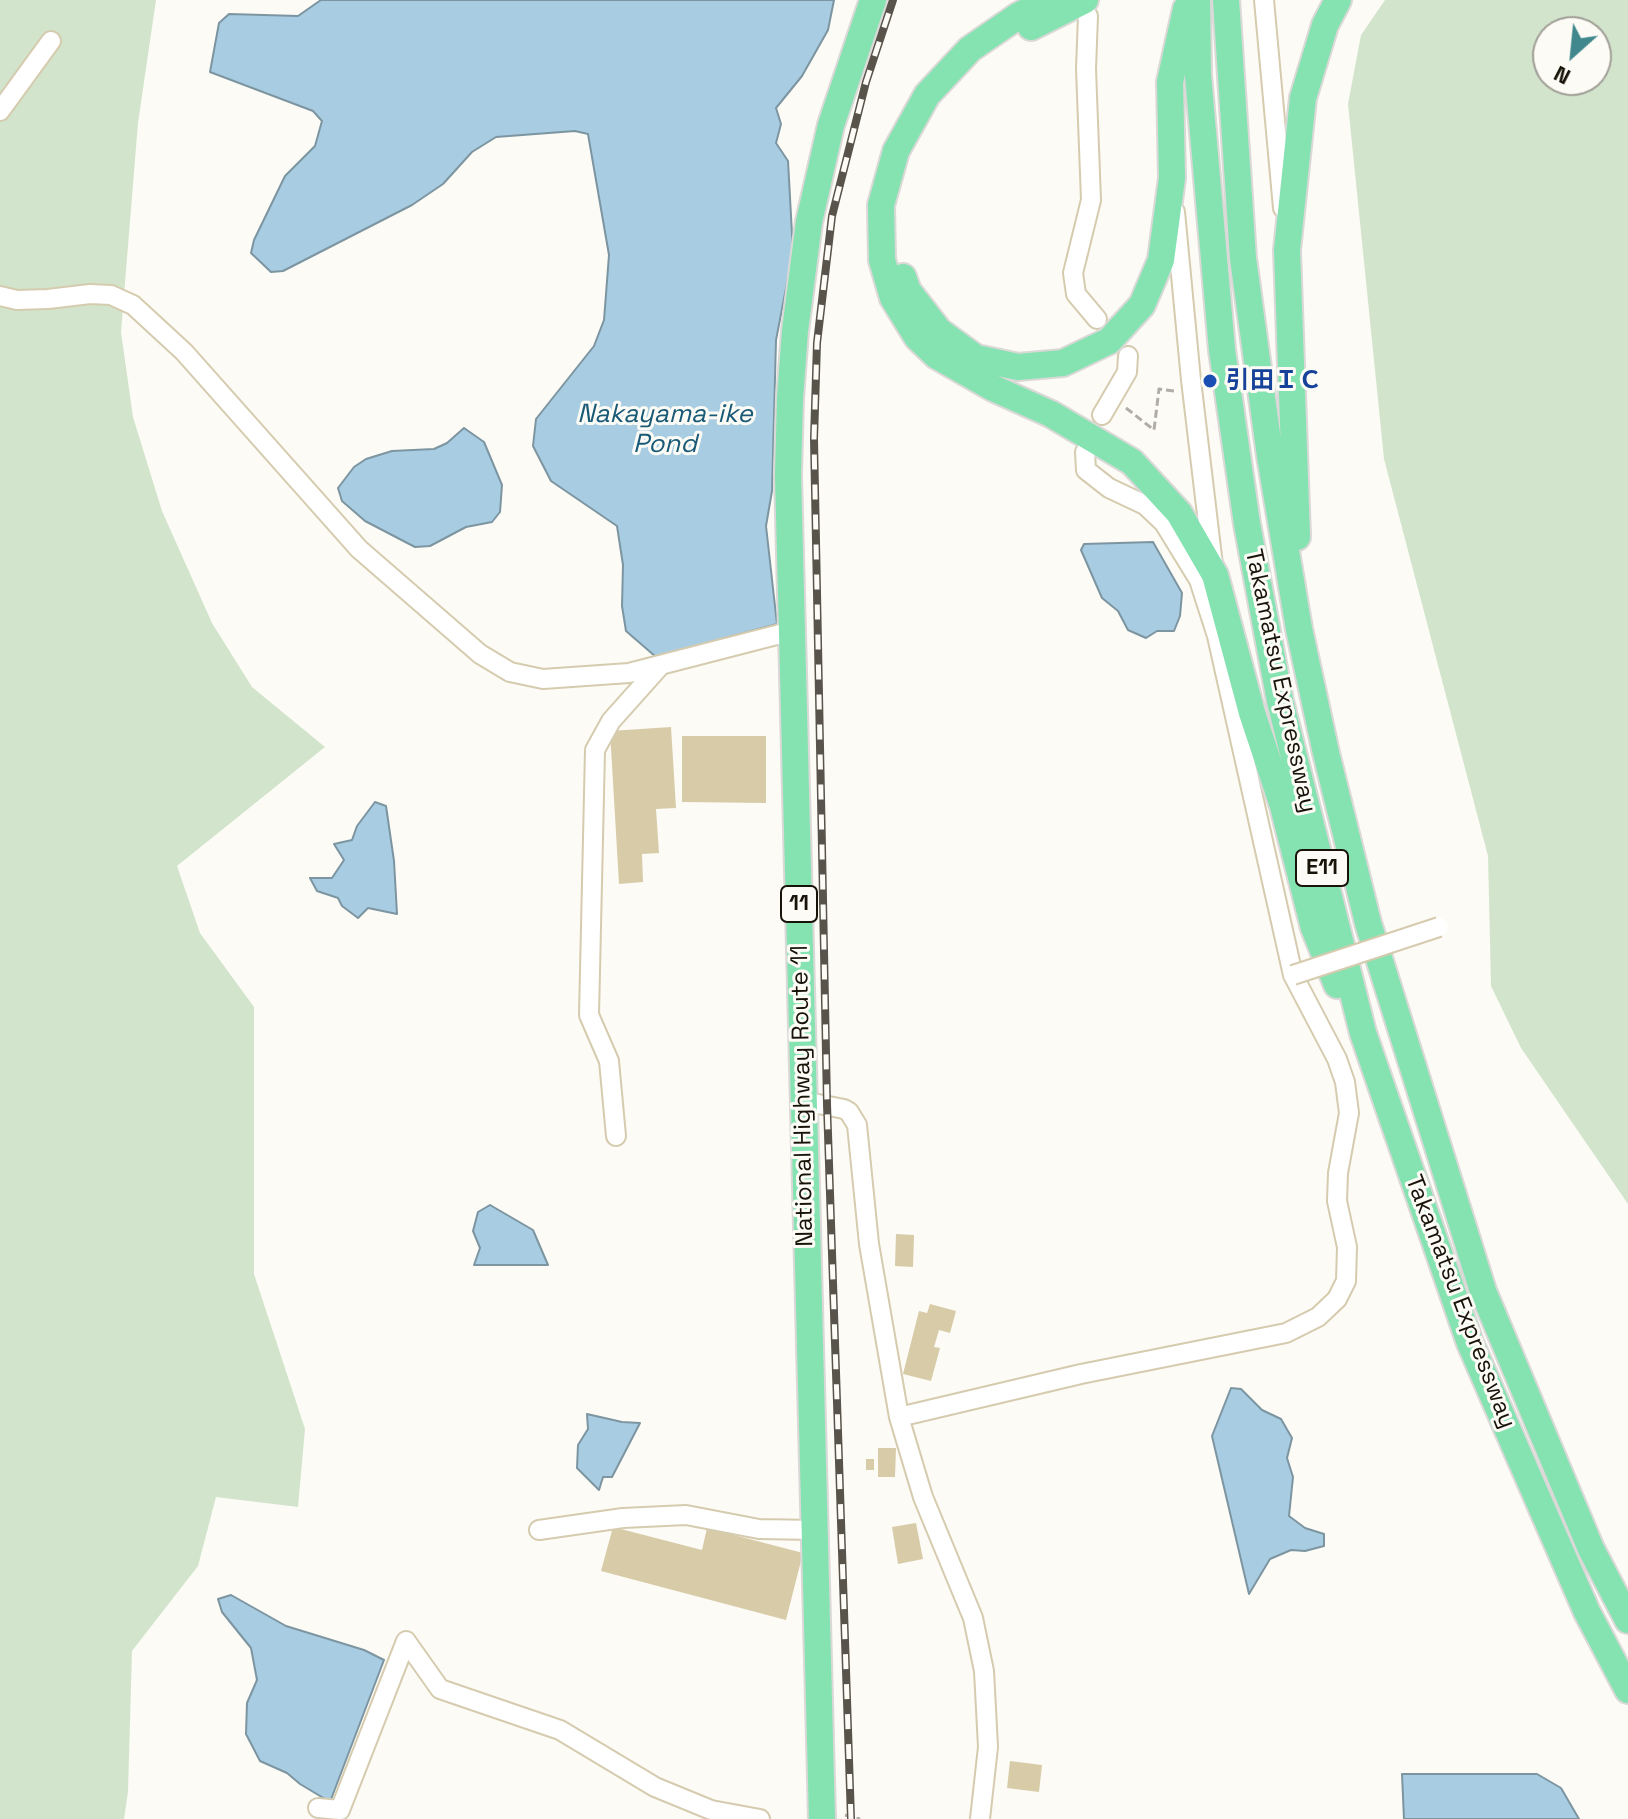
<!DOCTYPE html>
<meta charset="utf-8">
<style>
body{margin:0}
#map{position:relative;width:1628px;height:1819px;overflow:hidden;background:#fdfbf5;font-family:"Space Grotesk",sans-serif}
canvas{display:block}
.north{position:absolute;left:1532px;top:16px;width:80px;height:80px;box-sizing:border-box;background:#fdfbf5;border:2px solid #a19e97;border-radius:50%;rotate:207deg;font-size:22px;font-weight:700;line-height:32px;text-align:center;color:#171309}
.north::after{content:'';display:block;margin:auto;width:28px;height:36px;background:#40888e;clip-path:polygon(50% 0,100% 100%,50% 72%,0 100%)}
</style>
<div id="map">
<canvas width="1628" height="1819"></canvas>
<div class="north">N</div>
</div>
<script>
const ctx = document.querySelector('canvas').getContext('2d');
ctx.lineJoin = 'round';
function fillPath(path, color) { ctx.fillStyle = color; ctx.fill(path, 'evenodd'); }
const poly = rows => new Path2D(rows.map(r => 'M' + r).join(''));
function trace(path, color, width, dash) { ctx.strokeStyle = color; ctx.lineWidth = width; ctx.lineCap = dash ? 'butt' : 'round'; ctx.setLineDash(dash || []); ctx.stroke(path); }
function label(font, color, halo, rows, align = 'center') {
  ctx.font = font + ' "Space Grotesk","Noto Sans JP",sans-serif'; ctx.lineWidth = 6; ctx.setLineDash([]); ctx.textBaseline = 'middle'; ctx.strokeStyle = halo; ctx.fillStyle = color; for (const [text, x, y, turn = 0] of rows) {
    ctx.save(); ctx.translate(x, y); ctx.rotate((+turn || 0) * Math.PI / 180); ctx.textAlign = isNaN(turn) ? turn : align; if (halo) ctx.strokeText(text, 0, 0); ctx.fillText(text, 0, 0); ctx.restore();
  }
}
const green = poly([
 [0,0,156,0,138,123,121,332,133,417,162,511,212,623,252,687,325,747,177,866,200,933,254,1007,254,1274,305,1429,298,1507,216,1497,198,1566,132,1651,128,1792,124,1819,0,1819],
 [1385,0,1628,0,1628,1204,1521,1048,1491,986,1488,856,1384,459,1348,104,1361,35],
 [1596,32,1596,80,1548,80,1548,32]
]);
const water = poly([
 [321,0,834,0,828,30,802,76,776,108,781,124,776,143,788,161,793,252,776,340,772,491,766,526,777,624,656,657,626,631,622,606,623,565,617,526,551,481,533,446,536,419,594,346,604,320,609,255,588,134,575,131,496,137,472,152,443,184,412,205,283,271,271,272,251,253,254,240,285,176,315,146,322,121,313,111,210,72,219,23,229,14,298,16,321,0],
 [464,428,484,442,502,485,500,512,492,522,466,527,430,546,415,547,365,521,342,501,338,488,354,467,366,459,392,451,434,449,447,443,464,428],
 [1153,542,1182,593,1180,616,1174,631,1157,631,1146,638,1128,630,1118,611,1102,598,1081,550,1084,544,1153,542],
 [375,802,386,806,394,861,397,914,368,908,358,918,342,906,338,898,317,891,310,878,332,878,344,860,334,844,352,840,357,826,375,802],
 [490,1205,533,1230,548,1265,474,1265,480,1248,473,1231,478,1212,490,1205],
 [1231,1388,1241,1389,1262,1410,1281,1419,1292,1438,1287,1458,1293,1477,1289,1516,1305,1528,1324,1534,1324,1546,1305,1551,1291,1550,1270,1559,1249,1594,1212,1436,1231,1388],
 [587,1414,622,1422,640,1423,612,1477,603,1477,599,1490,577,1468,578,1445,588,1429,587,1414],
 [231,1595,286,1626,364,1650,384,1660,330,1802,300,1784,287,1773,260,1761,246,1734,247,1703,257,1680,251,1648,222,1612,218,1599,231,1595],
 [1402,1774,1537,1774,1561,1788,1579,1819,1404,1819,1402,1774]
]);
const building = poly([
 [671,727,676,808,656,809,659,853,642,854,643,882,619,884,610,731],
 [682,736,766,736,766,803,682,802],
 [896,1234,914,1235,913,1267,895,1266],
 [930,1304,956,1311,950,1333,939,1330,934,1347,940,1348,931,1381,903,1374,919,1311,927,1313],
 [878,1448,896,1448,895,1477,878,1477],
 [866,1459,874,1459,874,1470,866,1470],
 [916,1523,923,1559,898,1564,892,1527],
 [613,1527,702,1550,707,1528,803,1553,786,1620,601,1571],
 [1010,1761,1042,1765,1039,1792,1007,1788]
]);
const path = poly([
 [1126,408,1154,430,1159,389,1174,391],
 [845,1815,860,1819]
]);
const minor = poly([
 [1264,0,1283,208],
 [1088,16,1086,69,1091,200,1073,273,1076,294,1097,319],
 [0,111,51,41],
 [1175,212,1191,380,1213,565],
 [0,296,17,300,48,299,90,294,111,295,133,305,184,352,359,549,480,654,510,672,543,679,629,673,792,631],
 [1102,415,1127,372,1128,356],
 [803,1101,844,1109,849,1112,857,1125,869,1244,899,1417,923,1497,973,1618,984,1671,988,1747,980,1819],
 [616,1136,609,1061,589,1015,595,750,611,721,661,665],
 [899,1417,1081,1374,1286,1333,1318,1317,1337,1299,1346,1281,1347,1247,1337,1201,1338,1173,1349,1113,1345,1082,1337,1059,1293,975,1217,636,1199,580,1164,523,1145,505,1109,488,1086,470,1085,452],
 [539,1530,623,1518,686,1515,759,1529,815,1530],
 [318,1808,340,1810,406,1641,440,1689,560,1730,655,1787,711,1810,760,1819]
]);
const highway = poly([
 [1048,0,1018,16,970,49,927,95,896,151,881,205,882,260,893,298,917,337,937,356,993,388,1051,414,1132,462,1179,513,1215,575,1252,713,1283,806,1314,928,1337,985],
 [1197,0,1198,75,1222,350,1247,524,1280,701,1363,1033,1470,1343,1587,1612,1628,1690],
 [1226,0,1243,258,1270,456,1299,629,1326,753,1368,923,1483,1291,1591,1549,1628,1620],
 [1031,27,1085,0],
 [903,277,908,291,939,331,976,358,1018,367,1063,363,1109,341,1142,305,1161,260,1172,178,1170,82,1186,9],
 [1297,537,1287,250,1303,98,1325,25,1338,0],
 [822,1819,788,475,790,398,795,331,809,222,831,125,873,0]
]);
const rail = poly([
 [851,1819,827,1104,814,439,817,343,832,216,866,82,893,0]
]);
const minorBridge = poly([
 [1293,975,1439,927]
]);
const markers = [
 [1210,381,8,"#1a4fb4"]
];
const shields = [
 [1322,868,52],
 [799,904,36]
];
const shieldNames = [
 ["E11",1322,868],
 ["11",799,904]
];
const transitNames = [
 ["引田ＩＣ",1226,381]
];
const streetNames = [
 ["Takamatsu Expressway",1280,681,78],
 ["National Highway Route 11",803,1096,-91],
 ["Takamatsu Expressway",1460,1302,69]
];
const waterNames = [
 ["Nakayama-ike",665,415],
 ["Pond",665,445]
];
fillPath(green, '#d2e5cc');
fillPath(water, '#a8cde2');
trace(water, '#7c95a1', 2);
fillPath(building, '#d7cba8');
trace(minor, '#d5cbaf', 22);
trace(highway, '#dad9d8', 30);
trace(path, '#b0ada6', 3, [8, 4]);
trace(minor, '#fff', 18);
trace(highway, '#85e2b1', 26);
trace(rail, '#58544b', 8);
trace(rail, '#fdfbf5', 5, [15]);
trace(minorBridge, '#d5cbaf', 22, []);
trace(minorBridge, '#fff', 18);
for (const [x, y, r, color] of markers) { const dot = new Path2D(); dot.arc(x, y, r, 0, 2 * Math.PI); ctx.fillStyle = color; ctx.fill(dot); trace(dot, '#fdfbf5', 3); }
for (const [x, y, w] of shields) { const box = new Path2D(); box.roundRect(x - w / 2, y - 18, w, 36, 6); ctx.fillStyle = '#fdfbf5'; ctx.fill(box); trace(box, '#171309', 2); }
label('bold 22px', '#171309', null, shieldNames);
label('bold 24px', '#164399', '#fdfbf5', transitNames, 'left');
label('24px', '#171309', '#fdfbf5', streetNames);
label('italic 26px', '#195a77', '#fdfbf5', waterNames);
</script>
